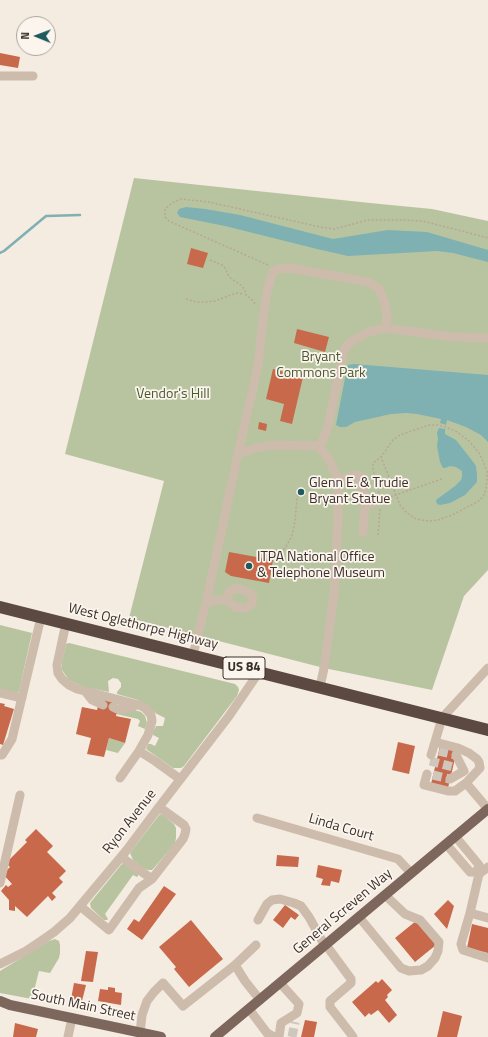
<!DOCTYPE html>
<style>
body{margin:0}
#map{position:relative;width:488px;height:1037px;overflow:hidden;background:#f4ebe1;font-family:"Titillium Web",sans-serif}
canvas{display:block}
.north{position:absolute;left:16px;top:16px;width:40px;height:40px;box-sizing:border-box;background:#fbf5ee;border:1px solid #aea6a0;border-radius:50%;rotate:271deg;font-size:11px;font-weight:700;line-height:16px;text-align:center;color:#3b302b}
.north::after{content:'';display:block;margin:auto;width:14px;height:18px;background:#1f5a5e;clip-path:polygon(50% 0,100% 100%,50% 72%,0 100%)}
</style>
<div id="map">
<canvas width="488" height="1037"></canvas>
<div class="north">N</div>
</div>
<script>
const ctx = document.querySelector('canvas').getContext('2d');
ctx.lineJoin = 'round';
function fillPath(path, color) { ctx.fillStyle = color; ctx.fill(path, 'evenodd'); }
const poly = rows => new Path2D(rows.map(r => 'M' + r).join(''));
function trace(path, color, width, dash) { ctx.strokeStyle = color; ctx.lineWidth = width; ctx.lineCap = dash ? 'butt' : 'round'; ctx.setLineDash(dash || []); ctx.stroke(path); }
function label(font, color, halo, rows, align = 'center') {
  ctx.font = font + ' "Titillium Web",sans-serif'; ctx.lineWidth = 3.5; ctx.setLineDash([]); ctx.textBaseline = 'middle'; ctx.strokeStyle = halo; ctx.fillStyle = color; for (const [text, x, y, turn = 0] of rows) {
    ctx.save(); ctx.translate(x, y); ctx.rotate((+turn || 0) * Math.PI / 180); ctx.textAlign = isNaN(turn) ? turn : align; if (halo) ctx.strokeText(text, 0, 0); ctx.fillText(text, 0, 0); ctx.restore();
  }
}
const green = poly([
 [134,178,370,203,432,209,488,221,488,570,464,596,432,690,324,668,129,618,164,481,65,454],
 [0,625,32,633,19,691,17,693,0,689],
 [69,643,235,684,238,687,239,690,237,696,184,766,181,768,173,768,146,749,148,744,151,744,155,746,159,738,153,735,153,732,156,726,163,726,165,718,157,714,138,700,117,694,117,692,121,687,121,683,118,679,113,678,108,681,109,692,83,687,69,680,62,670,62,662,66,644],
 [135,710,141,712,145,716,147,723,145,729,138,726,140,721,138,719,116,714,117,711],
 [109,738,125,743,118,753,106,750],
 [160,814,163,815,174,824,176,828,176,838,175,843,154,868,152,870,148,870,143,868,133,860,130,853],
 [124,863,138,874,138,876,137,877,133,875,105,914,108,919,107,920,104,920,91,908,90,903,121,865],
 [55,939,59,941,60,945,60,953,59,958,50,973,39,971,32,999,0,993,0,971,49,941]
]);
const water = poly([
 [186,207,205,209,240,215,333,239,388,230,427,232,488,250,488,262,453,253,437,251,348,256,317,249,225,226,180,217,177,213,179,209],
 [354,364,488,375,488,442,481,435,466,427,447,420,446,425,440,423,441,419,417,414,406,413,391,414,355,422,346,427,340,427,336,425,347,368,348,365],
 [439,428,445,429,445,434,456,440,474,463,476,466,477,475,477,482,465,495,450,503,440,505,437,504,436,500,455,486,461,480,462,477,462,471,456,467,450,466,445,468,443,468,440,462,437,446,438,439,437,433]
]);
const stream = poly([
 [0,253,4,251,46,216,80,215]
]);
const building = poly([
 [0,53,20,57,18,68,0,65],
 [191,248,208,253,203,268,187,264],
 [297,329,329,337,325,352,294,343],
 [273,369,303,377,292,424,280,421,284,404,266,399],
 [259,422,267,424,266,431,258,429],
 [229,552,273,560,269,583,231,576,225,572],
 [104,700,114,702,117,711,116,716,131,719,125,743,109,738,104,757,87,754,91,738,76,734,82,707,97,710,98,706],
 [0,703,5,704,4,706,14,709,3,745,0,744],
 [398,742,415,746,409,774,392,770],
 [440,746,457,750,448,788,431,784],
 [36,829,53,846,47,852,66,871,59,878,63,882,52,893,56,897,52,901,48,896,27,917,15,906,15,911,9,910,9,900,1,891,6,885,8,887,12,884,3,874,10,867,6,863,27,842,25,840],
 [277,855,299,857,298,867,276,866],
 [318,865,342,870,339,883,331,881,330,886,321,885,323,879,316,877],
 [164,886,176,894,142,940,127,929,134,919,139,922],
 [448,900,454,906,447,929,434,914],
 [285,905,299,915,295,920,291,917,283,928,273,920],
 [191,920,223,959,189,987,174,969,176,967,159,947],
 [416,921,436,945,415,962,395,938],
 [472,924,488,928,488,953,467,948],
 [86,951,98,952,93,982,81,981],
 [382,979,392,990,387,995,388,997,385,1000,397,1015,389,1023,378,1010,371,1015,369,1013,365,1017,352,1002,376,981,378,983],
 [74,983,86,985,82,1001,71,999],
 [108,987,115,988,115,992,122,993,121,1005,98,1001,100,989,108,990],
 [443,1011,462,1016,457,1037,437,1037],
 [305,1020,317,1022,314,1037,301,1037],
 [15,1023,38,1029,36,1037,13,1037]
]);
const minorTunnel = poly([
 [439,751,456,755],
 [430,761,453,767],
 [433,775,450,779],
 [292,1037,295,1022]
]);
const path = poly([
 [210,260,222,265,225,268,229,277,242,286,245,290,245,294,252,300,256,305],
 [268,265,169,221,165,217,165,209,172,203,181,199,209,202,320,227,334,229,368,220,401,220,423,221,488,238],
 [186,299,196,302,205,302,215,301,236,293,244,294],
 [379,493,373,468,373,463,381,457,393,440,400,435,429,425,438,425,448,428,457,432,469,441,479,453,483,461,487,472,487,480,486,489,484,495,479,501,452,515,438,520,430,521,422,520,416,519,407,513,400,505,381,457],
 [387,498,442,479],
 [378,535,380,509],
 [274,557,276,556,285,548,292,536,295,521,297,497,298,494]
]);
const minor = poly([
 [0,76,33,76],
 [318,446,322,442,328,426,344,350,350,342,363,335,368,332,386,328],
 [238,454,256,448,271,445,318,446,329,459,338,480,359,475,363,492,365,505,363,532],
 [365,505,380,501],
 [206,603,217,600,226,600,235,607,245,608,248,607,252,603,253,597,250,593,244,590,237,588,230,591,228,594,226,600],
 [66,623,57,665,58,673,62,679,69,685,77,689,139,705,145,708,151,715,152,721,148,735,139,751,120,778],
 [193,655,206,603,238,454,258,366,264,310,268,287,273,272,277,269,290,268,368,282,379,289,385,304,387,317,386,328,452,337,488,338],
 [488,668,442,718,435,742,458,748,469,753,477,759,479,762,480,768,466,783,488,809],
 [320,687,324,668,334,594,338,520,338,480],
 [85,691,92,700,103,705],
 [0,693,22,698],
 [113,707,117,709,124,709,137,705],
 [139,751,155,761,180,779],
 [0,755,2,755,12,739,41,617],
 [431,755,435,742],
 [427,774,424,785,448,791,455,791,466,783],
 [450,779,464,771,456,755],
 [257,818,398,859,411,873],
 [455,836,479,865,477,872],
 [446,844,470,872,477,872,479,874],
 [121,857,152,879],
 [488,867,479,874,470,913,488,918],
 [0,883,20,795],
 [80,906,109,930,139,888,152,879,183,839,185,834,186,829,184,825,159,807],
 [470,913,461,944,463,950,488,958],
 [359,917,401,968,409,971,421,970,428,966,435,958,438,951,439,942,420,920,405,914,385,895],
 [258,920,267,904,272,900,280,899,294,903,301,906,309,917,325,946],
 [326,945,351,979,351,983,330,1001,330,1007,351,1034,353,1037],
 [0,964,26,951,41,941,54,932,70,918,80,906,126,851,159,807,229,716,259,672],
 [235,965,245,981,260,1000],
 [249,1009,267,1033,274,1037],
 [140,1033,142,1015,147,1001,154,992,163,983,183,1006,235,965,256,945],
 [68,1037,72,1018],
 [279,1037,281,1023,297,1013,299,1004,280,983]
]);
const major = poly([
 [0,1001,10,1005,161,1037],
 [215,1037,488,809]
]);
const highway = poly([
 [0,607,488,730]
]);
const markers = [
 [301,492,4,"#1f5a5e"],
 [249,566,4,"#1f5a5e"]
];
const shields = [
 [244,668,42]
];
const shieldNames = [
 ["US 84",244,668]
];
const parkNames = [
 ["Bryant",321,358],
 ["Commons Park",321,374],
 ["Vendor's Hill",173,395]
];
const poiNames = [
 ["Glenn E. & Trudie",309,484],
 ["Bryant Statue",309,500],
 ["ITPA National Office",257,558],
 ["& Telephone Museum",257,574]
];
const streetNames = [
 ["West Oglethorpe Highway",143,627,14],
 ["Ryon Avenue",130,822,-52],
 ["Linda Court",341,828,16],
 ["General Screven Way",343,912,-40],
 ["South Main Street",83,1006,12]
];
fillPath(green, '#b8c4a0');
fillPath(water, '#7fb0b2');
trace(stream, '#7fb0b2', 2.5);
fillPath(building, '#c8694b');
trace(minorTunnel, '#cfc6bd', 9, [9, 4.5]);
trace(path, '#b9a596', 1.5, [2, 2]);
trace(minor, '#cdbbac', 9);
trace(major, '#7d675c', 10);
trace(highway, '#5c4a42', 12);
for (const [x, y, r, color] of markers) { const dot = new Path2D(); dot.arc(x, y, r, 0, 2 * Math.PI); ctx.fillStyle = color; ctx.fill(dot); trace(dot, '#fbf5ee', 1.5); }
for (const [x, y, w] of shields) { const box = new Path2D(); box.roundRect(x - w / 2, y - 11, w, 22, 3); ctx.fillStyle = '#fbf5ee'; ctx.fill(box); trace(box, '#3b302b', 1); }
label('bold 13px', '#3b302b', null, shieldNames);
label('14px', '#4a5a2e', '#fbf5ee', parkNames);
label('14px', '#3b302b', '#fbf5ee', poiNames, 'left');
label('14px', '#3b302b', '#fbf5ee', streetNames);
</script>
